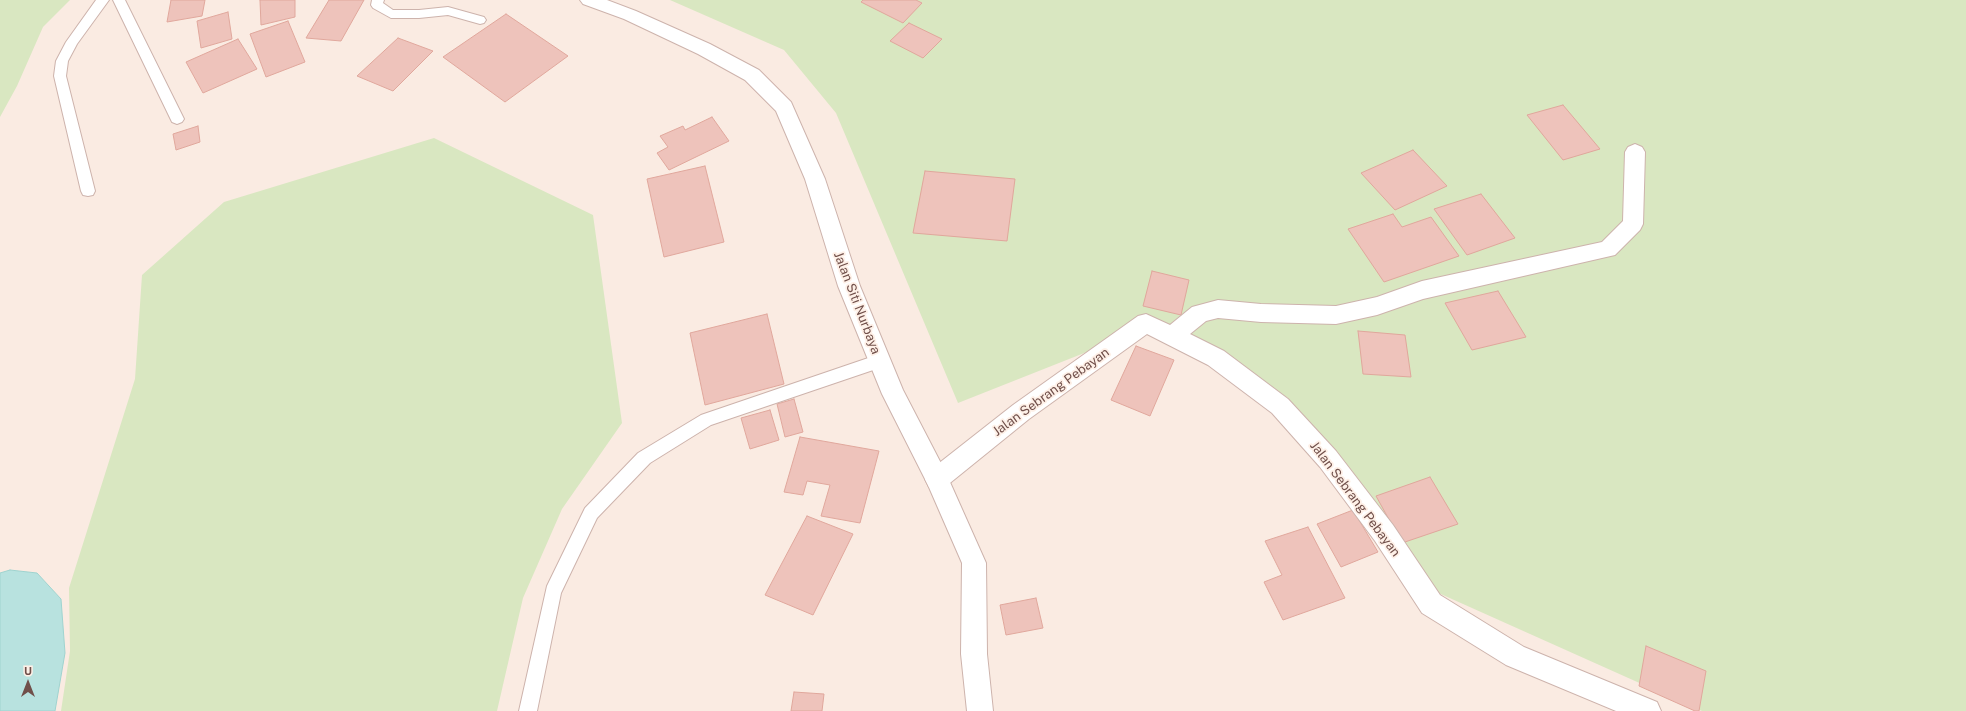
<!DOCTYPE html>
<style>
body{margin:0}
#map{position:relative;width:1966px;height:711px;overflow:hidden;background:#faebe2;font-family:"Public Sans",sans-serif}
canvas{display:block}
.north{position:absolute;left:8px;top:663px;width:40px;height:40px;-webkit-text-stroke:3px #fef0e7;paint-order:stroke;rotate:0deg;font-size:11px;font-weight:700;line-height:16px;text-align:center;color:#704f4a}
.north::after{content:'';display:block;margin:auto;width:14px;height:18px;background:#704f4a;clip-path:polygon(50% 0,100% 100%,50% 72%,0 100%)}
</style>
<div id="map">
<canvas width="1966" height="711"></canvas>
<div class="north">U</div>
</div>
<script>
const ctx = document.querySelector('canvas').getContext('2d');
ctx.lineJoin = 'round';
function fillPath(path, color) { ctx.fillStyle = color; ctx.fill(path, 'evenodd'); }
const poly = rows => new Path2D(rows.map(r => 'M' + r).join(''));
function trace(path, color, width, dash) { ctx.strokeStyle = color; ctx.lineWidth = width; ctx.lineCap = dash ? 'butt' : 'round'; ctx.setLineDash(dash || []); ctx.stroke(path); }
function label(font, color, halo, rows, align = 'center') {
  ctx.font = font + ' "Public Sans",sans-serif'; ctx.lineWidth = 3.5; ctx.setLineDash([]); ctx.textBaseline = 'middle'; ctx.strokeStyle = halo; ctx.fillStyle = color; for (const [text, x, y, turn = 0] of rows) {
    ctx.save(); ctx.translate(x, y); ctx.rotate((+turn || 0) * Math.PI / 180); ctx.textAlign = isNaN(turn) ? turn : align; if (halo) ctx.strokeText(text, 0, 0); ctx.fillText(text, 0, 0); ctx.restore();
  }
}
const green = poly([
 [0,0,70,0,43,27,17,86,0,117],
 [670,0,1966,0,1966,711,1702,711,1434,591,1288,398,1160,323,958,403,836,113,784,50],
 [434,138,593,215,622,423,562,509,523,598,497,711,61,711,70,651,69,588,135,379,142,275,224,202]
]);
const water = poly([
 [10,570,37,573,61,599,65,653,55,711,0,711,0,573,10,570]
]);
const building = poly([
 [171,0,205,0,202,16,167,22,171,0],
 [260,0,295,0,295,17,261,25,260,0],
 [329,0,364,0,341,41,306,38,329,0],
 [863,0,916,0,922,3,903,23,861,2,863,0],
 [228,12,232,39,201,48,197,21,228,12],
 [506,14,568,56,505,102,443,57,506,14],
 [288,21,305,62,266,77,250,34,288,21],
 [909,23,942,39,923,58,890,41,909,23],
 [398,38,433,51,393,91,357,76,398,38],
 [238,39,257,69,203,93,186,62,238,39],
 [1563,105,1600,149,1563,160,1527,115,1563,105],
 [712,117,729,141,669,170,657,153,668,147,660,136,683,126,685,130,712,117],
 [198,126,200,142,176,150,173,134,198,126],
 [1413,150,1447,186,1395,210,1361,173,1413,150],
 [705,166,724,242,664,257,647,179,705,166],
 [925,171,1015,179,1007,241,913,233,925,171],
 [1481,194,1515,238,1467,255,1434,209,1481,194],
 [1393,214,1402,227,1431,217,1459,256,1384,282,1348,229,1393,214],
 [1152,271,1189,280,1181,315,1143,306,1152,271],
 [1498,291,1526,337,1472,350,1445,303,1498,291],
 [767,314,784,384,705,405,690,333,767,314],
 [1358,331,1405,335,1411,377,1363,374,1358,331],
 [1136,346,1174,360,1150,416,1111,400,1136,346],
 [794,399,803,432,785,437,777,404,794,399],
 [770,410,779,440,750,449,741,418,770,410],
 [800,437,879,451,860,523,821,516,830,485,807,481,803,495,784,492,800,437],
 [1430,477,1458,524,1402,543,1376,496,1430,477],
 [1353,510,1378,552,1341,567,1317,524,1353,510],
 [807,516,853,534,813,615,765,595,807,516],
 [1308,527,1345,598,1283,620,1264,582,1282,575,1265,541,1308,527],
 [1036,598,1043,628,1006,635,1000,605,1036,598],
 [1646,646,1706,671,1699,711,1695,711,1639,686,1646,646],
 [794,692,824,694,822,711,791,711,794,692]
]);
const service = poly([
 [96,0,109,0,77,44,68,61,66,76,95,191,93,195,88,196,83,195,81,191,54,76,56,61,66,42,96,0],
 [113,0,125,0,184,119,182,122,177,124,172,122,113,0],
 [372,0,384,0,383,3,393,10,419,10,448,7,484,17,486,20,484,23,480,24,448,15,419,18,391,18,373,8,371,5,372,0],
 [880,354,885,356,888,361,885,366,711,425,650,463,597,518,561,593,537,711,519,711,547,586,585,508,638,453,701,415,880,354]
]);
const minor = poly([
 [1635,144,1642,147,1645,152,1643,224,1640,230,1615,255,1423,299,1377,315,1336,324,1261,322,1218,318,1206,321,1190,334,1224,351,1288,399,1336,451,1393,525,1440,595,1524,647,1657,702,1661,711,1616,711,1506,665,1422,613,1375,541,1320,467,1272,413,1208,365,1147,334,1029,419,945,487,937,490,929,487,925,479,929,471,1013,405,1138,316,1146,314,1170,325,1192,307,1218,300,1261,304,1336,306,1377,297,1422,281,1602,242,1623,221,1625,152,1628,147,1635,144]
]);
const tertiary = poly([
 [580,0,607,0,636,11,710,44,759,70,791,102,825,179,860,286,903,390,945,471,986,563,987,654,993,711,967,711,961,654,962,563,928,485,882,394,838,286,805,179,776,111,745,80,698,54,624,19,583,4,580,0]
]);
const streetNames = [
 ["Jalan Siti Nurbaya",857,303,69],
 ["Jalan Sebrang Pebayan",1051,392,-36],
 ["Jalan Sebrang Pebayan",1355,499,53]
];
fillPath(green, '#d9e7c1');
fillPath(water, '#b8e2df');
trace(water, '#9fd3cf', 1);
fillPath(building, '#eec3bb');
trace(building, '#e0a79c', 1);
trace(service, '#cdb3ac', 2);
trace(minor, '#cdb3ac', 2);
trace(tertiary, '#cdb3ac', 2);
fillPath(service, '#fff');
fillPath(minor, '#fff');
fillPath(tertiary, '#fff');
label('13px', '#704f4a', '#fef0e7', streetNames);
</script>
